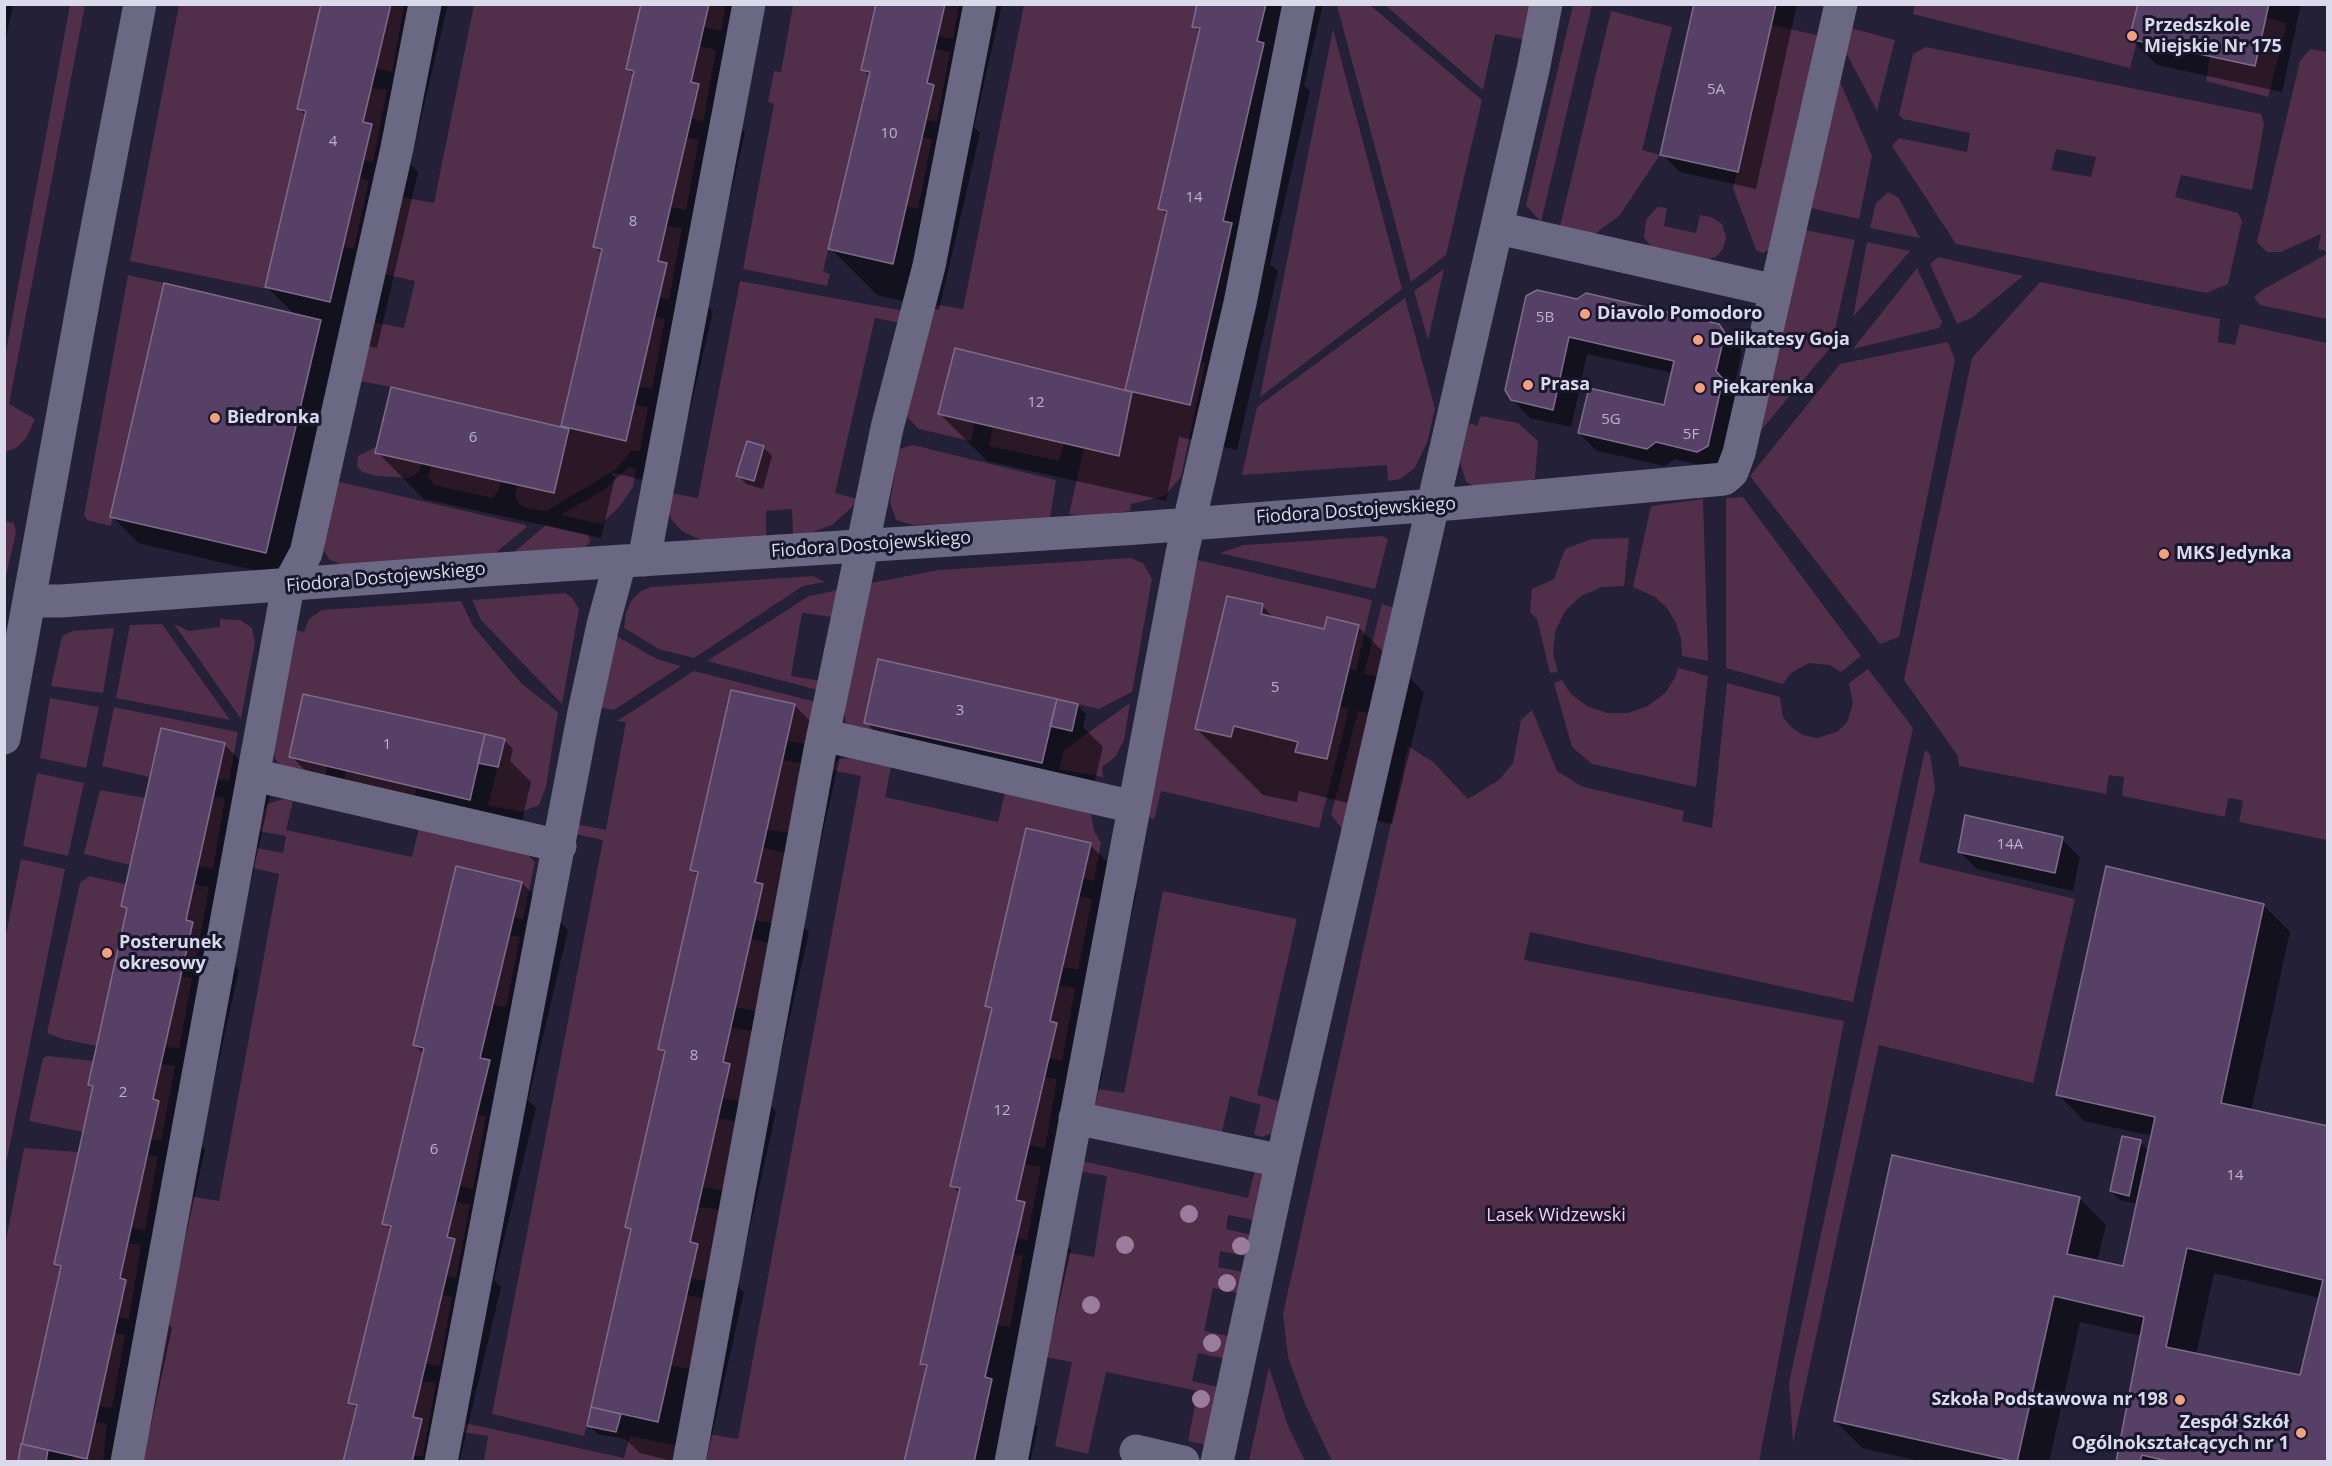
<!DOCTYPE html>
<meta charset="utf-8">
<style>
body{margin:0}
#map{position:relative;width:2332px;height:1466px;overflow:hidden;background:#232037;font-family:"Open Sans",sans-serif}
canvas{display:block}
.frame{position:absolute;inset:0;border:6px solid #dbdaea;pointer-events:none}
</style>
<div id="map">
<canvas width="2332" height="1466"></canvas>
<div class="frame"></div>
</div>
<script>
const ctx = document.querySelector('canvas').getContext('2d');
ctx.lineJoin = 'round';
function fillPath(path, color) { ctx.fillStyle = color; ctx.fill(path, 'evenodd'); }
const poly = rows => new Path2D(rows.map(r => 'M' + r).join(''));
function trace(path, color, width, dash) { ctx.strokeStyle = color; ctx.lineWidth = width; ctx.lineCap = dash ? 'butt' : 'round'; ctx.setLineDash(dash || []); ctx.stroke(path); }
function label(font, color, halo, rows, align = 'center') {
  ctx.font = font + ' "Open Sans",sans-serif'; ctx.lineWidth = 6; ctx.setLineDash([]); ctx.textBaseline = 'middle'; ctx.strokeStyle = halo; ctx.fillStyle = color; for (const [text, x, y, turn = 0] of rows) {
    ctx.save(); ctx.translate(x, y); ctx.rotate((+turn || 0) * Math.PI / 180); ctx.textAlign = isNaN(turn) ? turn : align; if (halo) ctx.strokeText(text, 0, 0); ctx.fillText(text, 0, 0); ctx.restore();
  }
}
const green = poly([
 [1915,4,2138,5,2129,39,2137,41,2130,68,1913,14],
 [70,5,85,5,9,404,35,419,26,438,16,448,5,452,5,357],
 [179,5,321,5,306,111,265,287,330,302,130,261],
 [391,5,404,5,392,72,376,68],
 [474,5,641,5,626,68,634,71,593,246,602,249,560,427,392,387,359,381,373,322,404,328,415,281,384,274,401,197,434,203],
 [709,5,726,5,721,31,703,27],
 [793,5,876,5,861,70,870,72,823,272,830,274,827,286,743,269,774,104,768,102,774,71,781,72],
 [945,5,959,5,953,39,938,36],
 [1024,5,1197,5,1192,26,1200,28,1158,208,1167,211,1125,390,955,348,938,414,975,422,971,441,919,429,907,417,933,304,963,309],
 [1337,5,1370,5,1482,100,1446,255,1411,282],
 [1385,5,1533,5,1526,40,1495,34,1483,90],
 [1573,5,1592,5,1541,222,1526,205],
 [1611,11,1672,27,1642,150,1660,155,1620,215,1595,234,1560,226],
 [2266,18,2287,23,2268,97,2206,81,2210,57,2255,66],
 [1772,25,1820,36,1769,250,1762,253,1756,250,1733,188],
 [1851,28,1895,40,1877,111,1845,51],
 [1333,29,1402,289,1260,397,1281,291],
 [699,46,716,50,703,122,691,118,699,85,691,82],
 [1926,47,2261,114,2264,124,2252,190,2181,175,2175,197,2238,213,2242,221,2228,284,2206,293,1956,244,1892,146,1899,138,1967,152,1970,133,1903,119,1899,115,1913,54],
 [2056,149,2096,157,2091,177,2051,170],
 [935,49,950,52,937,122,926,120,934,86,927,83],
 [2310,49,2327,52,2327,251,2318,249,2321,234,2281,252,2267,252,2257,242,2300,61],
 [1839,79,1872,156,1859,219,1811,208],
 [371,88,387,90,373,162,364,160,372,125,363,122],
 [922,137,932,139,918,209,906,206],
 [687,138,699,139,686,210,671,207],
 [360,178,369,180,354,249,343,247],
 [1888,192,1899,198,1920,238,1870,228,1876,203],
 [1657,207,1667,208,1664,226,1696,233,1700,215,1711,217,1722,224,1726,237,1723,249,1716,257,1704,260,1652,248,1644,237,1646,220],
 [666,226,682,228,669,300,659,297,667,263,658,261],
 [1805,230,1855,240,1831,347,1757,435],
 [1867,242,1910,251,1853,317],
 [2327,254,2327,319,2260,305,2254,297,2264,289],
 [1938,257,2023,276,1973,317,1957,324,1930,264],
 [1917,268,1942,322,1939,328,1853,349],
 [1444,269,1428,340,1414,291],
 [128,275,164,283,110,516,113,517,111,526,87,520,84,515],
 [740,281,904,311,901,323,875,318,835,493,857,499,852,507,832,525,810,533,793,535,792,509,766,511,766,537,703,541,682,531,671,519,668,506,670,493,698,498],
 [747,441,764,447,754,481,736,476],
 [2040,282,2220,319,2218,342,2235,345,2240,324,2327,343,2327,840,2239,822,2243,801,2236,799,2228,798,2225,817,2122,796,2124,777,2109,775,2106,794,1959,766,1958,756,1904,680,1972,358],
 [1405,298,1435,409,1427,443,1414,469,1400,479,1388,481,1387,465,1242,475,1257,407],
 [654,317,665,318,652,389,638,386],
 [1948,342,1955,360,1899,637,1880,644,1750,476,1840,364],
 [1200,362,1205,363,1181,477,1164,496,1131,504,1130,511,1090,516,1069,514,1084,447,1119,455,1132,392],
 [634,404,648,407,640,451,631,451,615,470,546,511,526,508,519,504,515,495,517,484,554,492,571,428,626,441],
 [1481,416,1518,423,1538,441,1535,478,1511,489,1478,488,1466,482,1460,462,1469,423,1477,426],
 [993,427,1064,443,1059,461,989,446],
 [913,445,1056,480,1050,519,913,525,896,520,890,502,899,449],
 [376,447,422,463,418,473,408,478,377,476,362,472,357,466,358,456],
 [432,465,501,481,498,491,492,498,434,485,428,477],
 [629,467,636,469,633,487,620,506,601,524,560,515,604,490],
 [336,481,525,525,527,527,494,554,343,565,330,560,320,545],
 [1743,497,1861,656,1841,672,1830,665,1809,663,1791,673,1783,684,1726,668,1726,498],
 [1703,499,1708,661,1682,656,1681,639,1676,623,1667,608,1655,597,1633,587,1651,506],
 [5,521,14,523,16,533,5,579],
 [546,525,588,535,590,542,585,547,513,553],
 [1382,536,1388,539,1375,589,1220,553,1244,545],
 [1629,538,1624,586,1602,587,1581,596,1565,611,1555,632,1553,654,1558,672,1550,673,1537,619,1530,612,1532,589,1554,579,1565,549,1592,539],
 [1130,558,1143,563,1152,579,1132,692,1099,709,879,659,864,723,895,730,894,742,857,733,845,721,845,697,866,584,939,570],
 [1198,560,1372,600,1356,671,1349,669,1359,625,1324,629,1261,614,1263,604,1228,596,1195,729,1231,737,1234,726,1298,742,1295,752,1327,759,1340,707,1349,709,1319,828,1161,791,1154,820,1148,816,1193,568],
 [813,576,825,582,803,586,694,658,659,649,624,628,626,613,631,601,641,591,651,587],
 [838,590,832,617,802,613,791,676,821,681,818,690,707,661,809,596],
 [565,593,572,598,579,609,562,704,481,620,472,600],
 [461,601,473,626,522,684,558,712,546,787,539,805,521,812,488,805,505,739,304,694,327,766,324,782,285,771,275,759,272,739,295,630,304,632,309,619,322,610],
 [1382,604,1399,609,1383,678,1364,674],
 [220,619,240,620,252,628,255,642,241,719,174,624,189,631,220,627],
 [162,624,230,720,116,698,130,625],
 [114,628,103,693,51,686,62,636,73,631],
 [613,634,657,659,681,666,614,710,598,707],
 [1678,668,1708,676,1696,787,1592,764,1572,747,1554,683,1562,680,1571,694,1587,706,1607,713,1628,713,1648,706,1665,693,1676,676],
 [1868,669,1913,728,1853,1002,1530,932,1524,960,1844,1021,1759,1461,1332,1461,1305,1404,1288,1357,1283,1314,1408,746,1433,762,1468,799,1499,780,1513,763,1521,720,1532,710,1557,771,1581,786,1684,811,1682,821,1712,828,1727,683,1780,697,1783,717,1792,728,1803,735,1817,738,1837,732,1847,722,1853,703,1849,683],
 [694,671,816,702,807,744,788,741,795,704,731,690,690,870,698,872,658,1048,665,1051,625,1227,631,1229,584,1436,492,1414,603,840,575,834,576,824,606,830,626,722,617,721],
 [50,698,99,707,86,768,40,758],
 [1130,703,1124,740,1115,757,1102,767,1103,777,1059,769,1064,750],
 [114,707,238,732,229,781,217,779,225,743,161,729,149,777,102,766],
 [1358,711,1376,714,1348,836,1331,815],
 [1925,750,1930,754,1935,788,1919,862,2075,899,2033,1083,1879,1045,1793,1443,1789,1383],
 [849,758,891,767,885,797,998,822,1005,792,1091,814,1094,831,1101,843,1094,881,1082,878,985,1006,992,1008,950,1185,960,1188,920,1363,927,1365,904,1461,700,1462,708,1434,738,1439,861,776,831,770,838,759],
 [783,760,805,764,792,833,767,830],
 [346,770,417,787,413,802,343,786],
 [37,773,84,783,68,856,23,846],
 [100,790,145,798,130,865,84,854],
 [213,796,225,798,213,869,198,866],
 [283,799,293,801,286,830,412,857,419,828,527,854,535,862,523,919,514,918,522,882,457,866,414,1045,424,1048,391,1226,348,1402,357,1405,343,1461,140,1462,189,1196,219,1201,279,874,249,867,256,848,283,853,286,836,258,831,260,818,267,804],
 [763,848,788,853,774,924,755,920,763,884,755,882],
 [21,859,65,869,5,1169,5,940],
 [89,876,125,884,121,906,127,908,97,1046,63,1039,47,1033,80,883],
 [194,884,209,887,196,961,185,958,193,922,186,920],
 [1163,891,1297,919,1257,1095,1286,1103,1280,1131,1261,1137,1254,1134,1261,1105,1230,1096,1221,1137,1095,1107,1093,1088,1124,1093],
 [1078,896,1092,899,1078,970,1062,967],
 [510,935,520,937,506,1007,493,1005],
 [750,939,771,943,758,1012,735,1007],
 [181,976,192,978,179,1049,165,1046],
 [1058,985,1075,988,1062,1061,1049,1058,1057,1023,1050,1021],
 [731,1028,755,1031,742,1102,722,1098,730,1064,723,1062],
 [48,1056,93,1061,88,1085,93,1086,83,1132,29,1121,43,1058],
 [161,1064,175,1066,161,1141,151,1139,159,1101,153,1099],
 [1044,1077,1057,1079,1045,1148,1029,1145],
 [476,1115,486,1116,473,1189,460,1186],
 [718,1118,738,1122,724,1191,703,1187],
 [24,1148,78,1152,54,1264,61,1266,18,1461,5,1462,5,1245],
 [147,1155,158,1156,145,1230,131,1228],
 [1082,1161,1248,1198,1255,1170,1267,1175,1259,1221,1228,1215,1226,1229,1256,1236,1250,1257,1220,1251,1218,1267,1248,1273,1242,1294,1213,1288,1204,1331,1233,1337,1227,1359,1198,1353,1192,1381,1221,1388,1208,1445,1188,1441,1198,1391,1106,1372,1088,1454,1055,1446,1072,1362,1041,1356,1064,1252,1094,1257,1107,1176,1078,1171],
 [1024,1164,1041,1167,1027,1240,1016,1238,1025,1202,1016,1200],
 [456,1202,470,1204,456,1278,447,1276,455,1239,447,1237],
 [698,1207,721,1210,708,1281,690,1278,698,1244,690,1242],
 [127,1243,141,1245,129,1319,118,1317,126,1280,120,1278],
 [1013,1254,1023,1256,1010,1327,996,1325],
 [442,1295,452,1297,440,1366,425,1363],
 [686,1295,704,1299,690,1369,671,1365],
 [115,1333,125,1335,112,1408,99,1406],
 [1269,1367,1288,1426,1305,1461,1249,1461],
 [421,1381,436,1383,423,1456,413,1456,413,1417],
 [95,1422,107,1424,103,1461,72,1462,73,1456,87,1459],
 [465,1423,624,1458,630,1436,679,1446,676,1461,484,1461,488,1436,463,1432]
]);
const shadow = poly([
 [4,4,13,4,4,49],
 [323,4,448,4,410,164,418,172,377,348,338,339,292,579,138,543,112,516,295,315,266,286,306,116,299,109],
 [642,4,766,4,738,125,745,133,705,304,713,311,672,487,610,472,615,477,601,538,424,499,377,452,567,430,562,425,602,254,594,246,634,75,627,68],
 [878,4,1002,4,974,127,980,133,939,310,877,295,830,248,870,77,862,69],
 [1199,4,1323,4,1304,85,1310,91,1270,264,1278,271,1237,450,1179,437,1166,501,987,461,940,414,1126,392,1167,216,1160,208,1200,33,1194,26],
 [1696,4,1797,4,1756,189,1680,172,1662,154],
 [2139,4,2301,4,2282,92,2157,65,2131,39],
 [1528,297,1719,325,1742,352,1733,390,1740,398,1725,464,1716,469,1675,459,1665,466,1597,451,1579,433,1665,406,1673,373,1587,354,1571,427,1530,418,1512,399],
 [748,443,764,448,772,456,763,489,746,484,738,475],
 [1262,606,1275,619,1325,631,1358,627,1424,692,1392,824,1362,817,1348,803,1299,791,1297,802,1263,795,1197,729],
 [732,692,795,706,841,752,802,925,809,932,770,1105,776,1112,737,1285,744,1292,706,1462,676,1462,640,1453,625,1439,598,1434,589,1425,632,1232,627,1227,665,1054,659,1048,698,876,692,870],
 [1077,705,1086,714,1083,727,1103,747,1088,809,913,770,866,723],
 [504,740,513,749,510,761,531,782,516,846,338,803,291,756],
 [224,744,271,791,233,964,239,970,200,1144,205,1149,167,1322,172,1328,143,1462,19,1462,27,1447,23,1444,62,1270,55,1263,94,1089,89,1085,128,911,123,906],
 [2062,839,2080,857,2073,891,1977,869,1959,851],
 [1090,845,1137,891,1097,1065,1103,1071,1064,1243,1071,1250,1032,1421,1038,1427,1030,1462,906,1462,927,1369,921,1363,960,1194,952,1185,993,1011,987,1006],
 [522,883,568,930,528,1100,536,1108,494,1280,501,1287,460,1459,462,1462,345,1462,357,1409,350,1402,391,1230,384,1223,424,1054,415,1045],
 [2264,906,2290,932,2251,1111,2328,1128,2328,1462,2116,1462,2142,1336,2080,1322,2049,1462,1925,1462,1862,1448,1835,1421,2079,1198,2106,1225,2097,1262,2124,1268,2138,1204,2120,1200,2111,1191,2140,1142,2149,1151,2153,1136,2084,1121,2058,1094],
 [2214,1273,2320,1298,2301,1377,2196,1355]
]);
const building = poly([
 [321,4,391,4,363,122,372,124,330,302,265,287,306,111,297,109,321,4],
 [641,4,709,4,691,82,699,84,658,261,667,263,626,441,561,426,602,249,593,247,634,71,626,69,641,4],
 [876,4,945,4,927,83,934,85,893,264,828,249,870,72,861,70,876,4],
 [1197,4,1266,4,1257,41,1264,43,1223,221,1232,223,1190,405,1125,390,1167,211,1158,209,1200,28,1192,27,1197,4],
 [1694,4,1776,4,1738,172,1660,155,1694,4],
 [2138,4,2269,4,2255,66,2129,39,2138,4],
 [164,283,321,320,266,553,110,517,164,283],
 [1537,290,1577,299,1586,293,1719,324,1725,333,1716,371,1723,379,1708,446,1697,452,1656,442,1647,449,1578,433,1589,388,1664,405,1674,361,1569,337,1553,410,1511,400,1505,390,1526,296,1537,290],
 [955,348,1132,392,1119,456,938,414,955,348],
 [391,387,569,429,554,493,375,453,391,387],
 [747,441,764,446,754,481,736,476,747,441],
 [1227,596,1263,604,1261,614,1324,629,1327,617,1359,625,1327,759,1295,752,1298,742,1234,726,1231,737,1195,729,1227,596],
 [878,659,1057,699,1042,763,864,723,878,659],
 [731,690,795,704,755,882,763,884,723,1062,730,1064,690,1242,698,1244,658,1422,591,1407,631,1229,625,1227,665,1051,658,1049,698,872,690,870,731,690],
 [303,694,485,734,470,800,289,757,303,694],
 [1057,699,1078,704,1072,731,1050,726,1057,699],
 [161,728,225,743,186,920,193,922,153,1099,159,1101,120,1278,126,1280,87,1459,22,1444,61,1266,54,1264,93,1086,88,1085,127,908,121,906,161,728],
 [485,734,505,739,498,767,478,763,485,734],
 [1965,815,2063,837,2055,873,1958,852,1965,815],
 [1026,828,1091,843,1050,1021,1057,1023,1016,1200,1025,1202,985,1377,992,1379,974,1462,904,1462,927,1365,920,1364,960,1188,950,1186,992,1008,985,1006,1026,828],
 [456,866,522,882,480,1058,490,1060,447,1237,455,1239,413,1417,422,1419,412,1462,343,1462,357,1405,348,1403,391,1226,382,1224,424,1048,413,1045,456,866],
 [2106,866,2264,904,2221,1103,2328,1126,2328,1462,2171,1462,2142,1455,2140,1462,2116,1462,2144,1317,2054,1296,2017,1462,1834,1421,1892,1155,2080,1197,2067,1254,2123,1266,2155,1117,2056,1095,2106,866],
 [2187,1248,2323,1280,2300,1375,2166,1347,2187,1248],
 [2122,1136,2141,1140,2129,1196,2110,1191,2122,1136],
 [591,1407,621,1414,616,1432,587,1426,591,1407],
 [21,1444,48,1450,46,1462,18,1462,21,1444]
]);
const minor = poly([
 [1498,228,1776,291],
 [644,560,749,4],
 [30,601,61,601,484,570,1138,528,1460,503,1724,479,1732,472,1739,453,1841,4],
 [823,735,1134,807],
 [4,738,89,270,140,4],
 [254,775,560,846],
 [1075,1118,1282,1161],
 [1136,1451,1183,1462],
 [127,1462,288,586,306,553,397,148,425,4],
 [441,1462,584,712,603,625,620,562],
 [689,1462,820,750,887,428,929,266,980,4],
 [1011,1462,1182,553,1240,303,1299,4],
 [1217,1462,1282,1161,1533,70,1546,4]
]);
const trees = [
 [1189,1214],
 [1125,1245],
 [1241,1246],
 [1227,1283],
 [1091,1305],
 [1212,1343],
 [1201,1399]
];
const markers = [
 [2132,36,6,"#f2a07e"],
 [1585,314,6,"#f2a07e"],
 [1698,340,6,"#f2a07e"],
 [1528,385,6,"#f2a07e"],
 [1700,388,6,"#f2a07e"],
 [215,418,6,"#f2a07e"],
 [2164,554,6,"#f2a07e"],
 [107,953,6,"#f2a07e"],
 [2180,1400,6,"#f2a07e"],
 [2301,1433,6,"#f2a07e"]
];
const numberNames = [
 ["5A",1716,90],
 ["10",889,134],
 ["4",333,142],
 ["14",1194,198],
 ["8",633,222],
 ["5B",1545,318],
 ["12",1036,403],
 ["5G",1611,420],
 ["5F",1691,435],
 ["6",473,438],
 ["5",1275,688],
 ["3",960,711],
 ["1",387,745],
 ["14A",2010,845],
 ["8",694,1056],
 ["2",123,1093],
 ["12",1002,1111],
 ["6",434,1150],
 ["14",2235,1176]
];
const poiNames = [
 ["Przedszkole",2144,26],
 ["Miejskie Nr 175",2144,47],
 ["Diavolo Pomodoro",1597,314],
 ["Delikatesy Goja",1710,340],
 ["Prasa",1540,385],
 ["Piekarenka",1712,388],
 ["Biedronka",227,418],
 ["MKS Jedynka",2176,554],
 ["Posterunek",119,943],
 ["okresowy",119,964],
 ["Szkoła Podstawowa nr 198",2168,1400,"right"],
 ["Zespół Szkół",2289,1423,"right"],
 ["Ogólnokształcących nr 1",2289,1444,"right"]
];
const streetNames = [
 ["Fiodora Dostojewskiego",1356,511,-4],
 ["Fiodora Dostojewskiego",871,545,-4],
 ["Fiodora Dostojewskiego",386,578,-5]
];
const parkNames = [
 ["Lasek Widzewski",1556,1216]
];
fillPath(green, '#512e4a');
fillPath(shadow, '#0007');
fillPath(building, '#564066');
trace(building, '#7c6d87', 1.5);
trace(minor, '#6a6883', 33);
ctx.fillStyle = '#9a7c9d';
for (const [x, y] of trees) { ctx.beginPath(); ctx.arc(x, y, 9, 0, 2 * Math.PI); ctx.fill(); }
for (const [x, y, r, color] of markers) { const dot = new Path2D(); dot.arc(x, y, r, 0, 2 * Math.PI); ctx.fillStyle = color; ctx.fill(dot); trace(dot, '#19172d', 2); }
label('15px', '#bab4c9', null, numberNames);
label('bold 18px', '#dbdaea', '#19172d', poiNames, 'left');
label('18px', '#dbdaea', '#19172d', streetNames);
label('18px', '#fbc8f0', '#19172d', parkNames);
</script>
